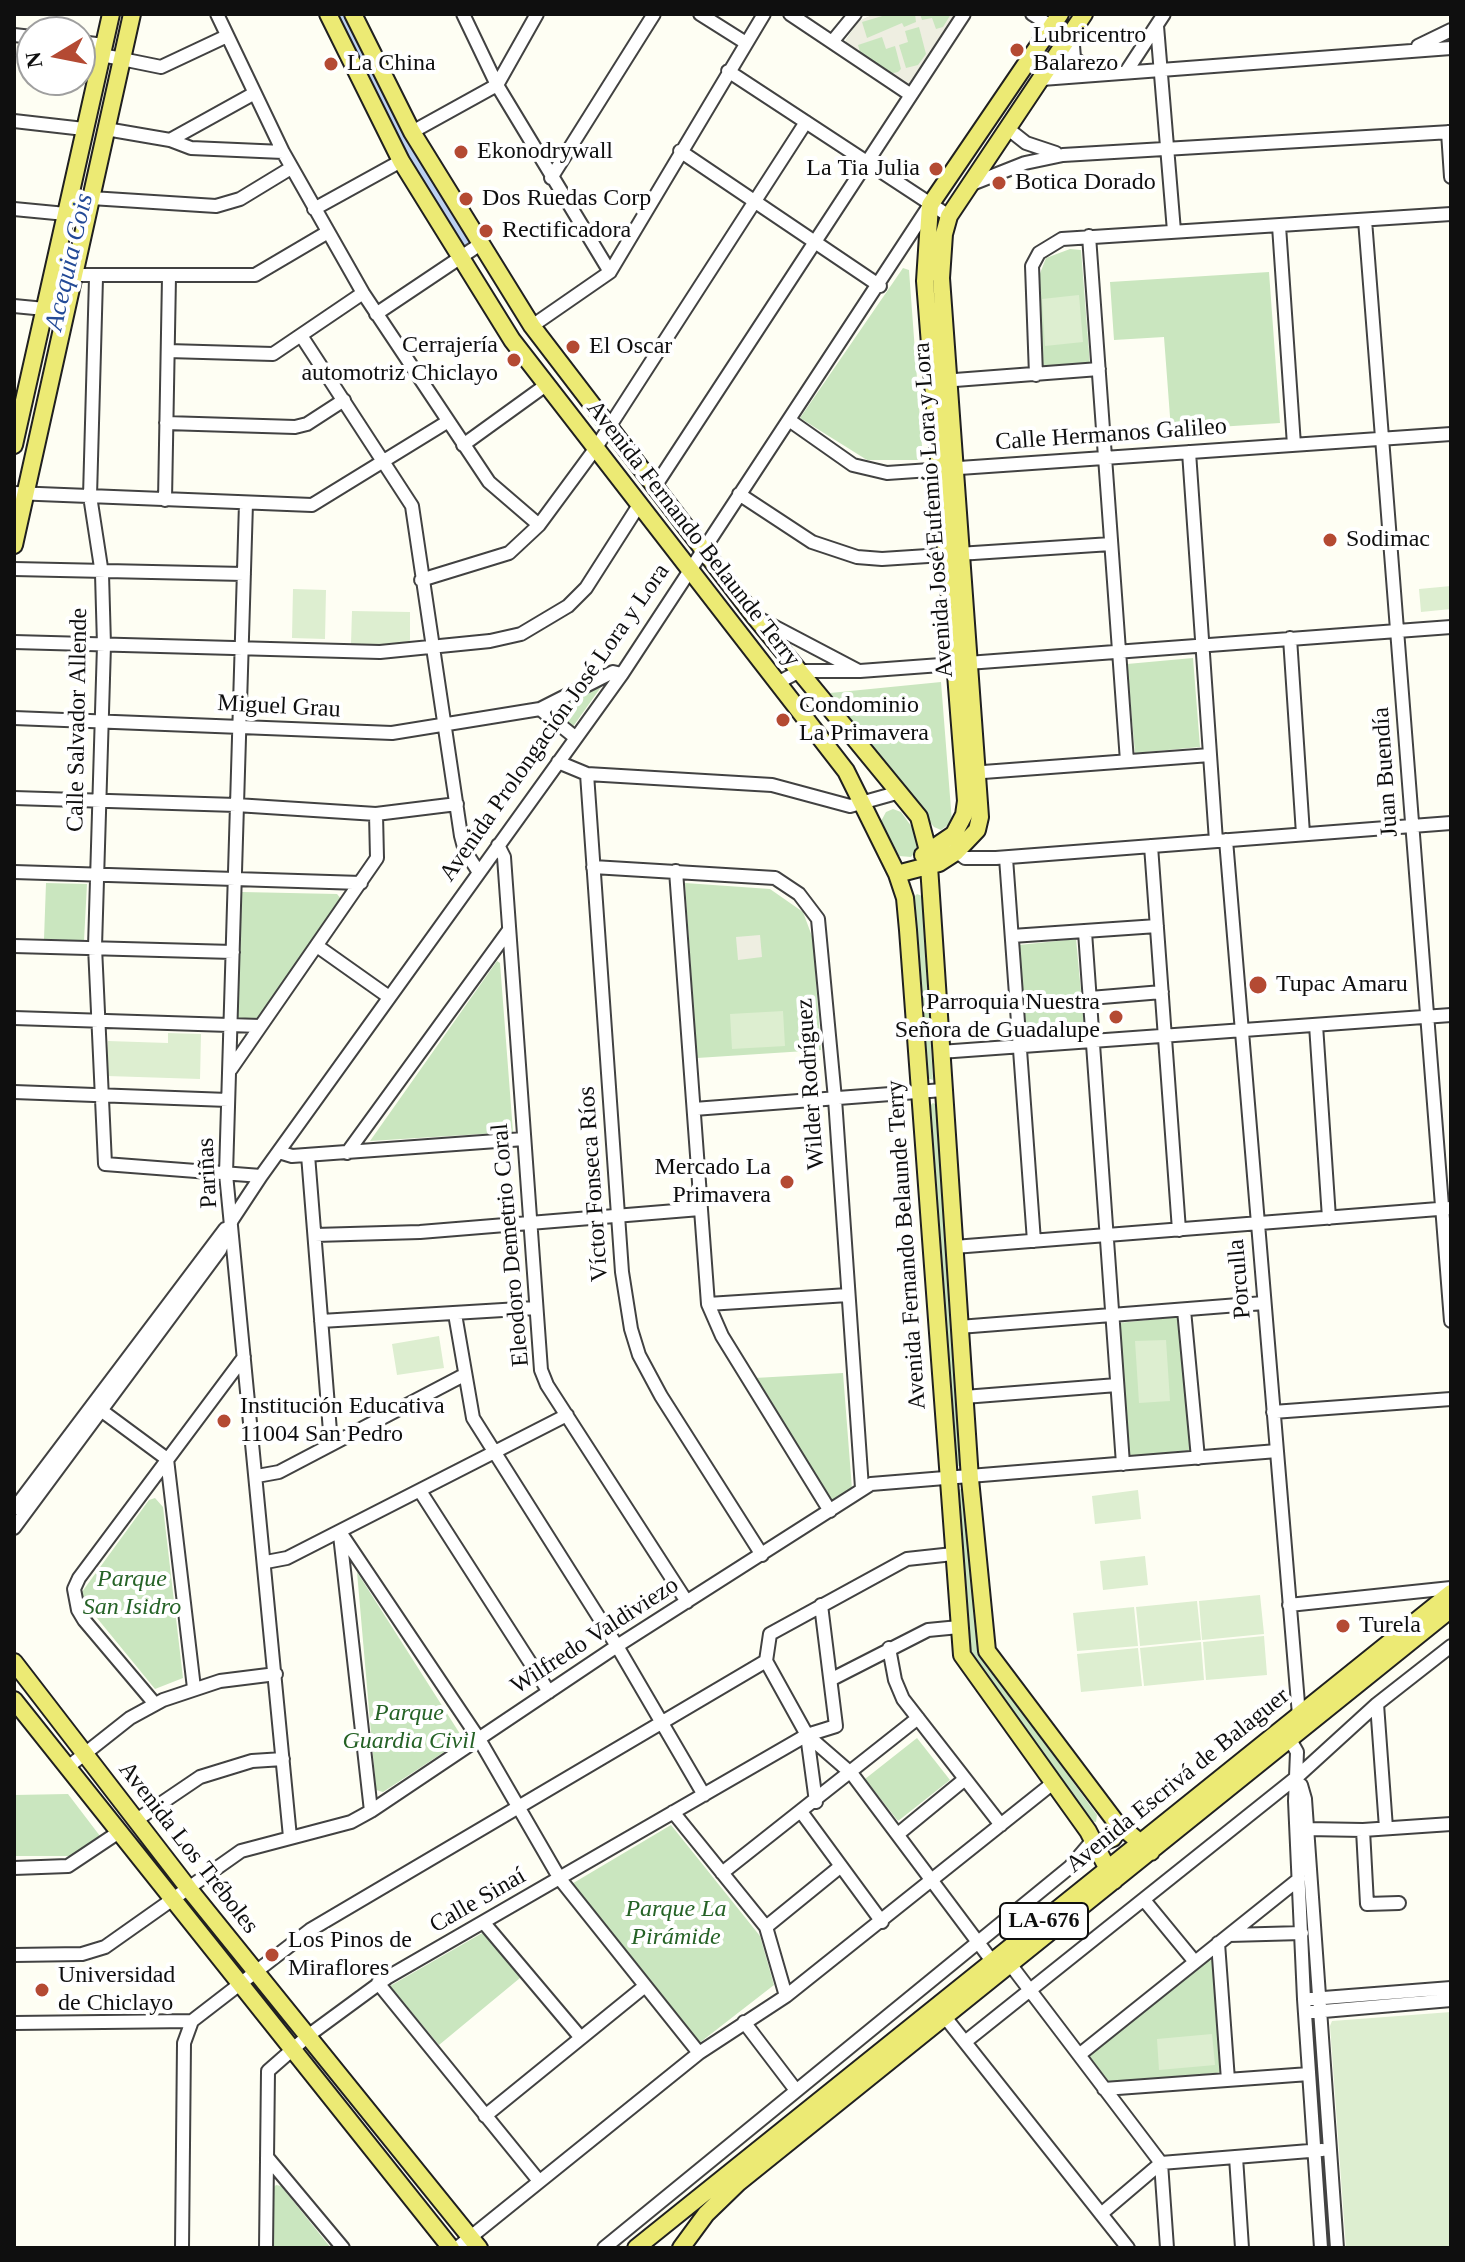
<!DOCTYPE html>
<meta charset="utf-8">
<style>
body{margin:0}
#map{position:relative;width:1465px;height:2262px;overflow:hidden;background:#fefef3;font-family:"Times New Roman",serif}
canvas{display:block}
.frame{position:absolute;inset:0;border:16px solid #0f0f0f;pointer-events:none}
.north{position:absolute;left:16px;top:16px;width:80px;height:80px;box-sizing:border-box;background:#fff;border:2px solid #9f9f9f;border-radius:50%;rotate:260deg;font-size:22px;font-weight:700;line-height:32px;text-align:center;color:#0f0f0f}
.north::after{content:'';display:block;margin:auto;width:28px;height:36px;background:#b44a33;clip-path:polygon(50% 0,100% 100%,50% 72%,0 100%)}
</style>
<div id="map">
<canvas width="1465" height="2262"></canvas>
<div class="frame"></div>
<div class="north">N</div>
</div>
<script>
const ctx = document.querySelector('canvas').getContext('2d');
ctx.lineJoin = 'round';
function fillPath(path, color) { ctx.fillStyle = color; ctx.fill(path, 'evenodd'); }
const poly = rows => new Path2D(rows.map(r => 'M' + r).join(''));
function trace(path, color, width, dash) { ctx.strokeStyle = color; ctx.lineWidth = width; ctx.lineCap = dash ? 'butt' : 'round'; ctx.setLineDash(dash || []); ctx.stroke(path); }
function label(font, color, halo, rows, align = 'center') {
  ctx.font = font + ' "Times New Roman",serif'; ctx.lineWidth = 8; ctx.setLineDash([]); ctx.textBaseline = 'middle'; ctx.strokeStyle = halo; ctx.fillStyle = color; for (const [text, x, y, turn = 0] of rows) {
    ctx.save(); ctx.translate(x, y); ctx.rotate((+turn || 0) * Math.PI / 180); ctx.textAlign = isNaN(turn) ? turn : align; if (halo) ctx.strokeText(text, 0, 0); ctx.fillText(text, 0, 0); ctx.restore();
  }
}
const green = poly([
 [875,14,956,14,911,84,903,85,847,48,846,40,859,21],
 [1070,249,1081,250,1090,365,1043,369,1039,276,1046,258],
 [903,268,909,270,923,460,867,460,800,418],
 [1269,272,1280,423,1171,430,1164,337,1114,340,1110,282],
 [1193,658,1200,747,1135,753,1127,664],
 [941,682,952,822,941,830,934,827,830,693],
 [599,685,601,687,572,728,550,710],
 [893,809,901,812,914,830,920,846,911,857,899,856,880,823,886,812],
 [46,883,87,884,84,941,44,939],
 [685,883,770,889,803,912,813,939,821,1050,697,1058],
 [242,892,337,894,342,900,255,1024,237,1023],
 [917,894,922,896,933,1080,927,1078,913,898],
 [1076,939,1085,1034,1027,1038,1019,945],
 [497,961,500,963,513,1132,370,1141],
 [933,1103,937,1105,963,1463,959,1466,954,1465,928,1107],
 [1178,1317,1193,1450,1128,1456,1118,1323],
 [843,1373,852,1489,831,1501,755,1378],
 [961,1489,964,1492,979,1653,1097,1815,1096,1822,1089,1821,969,1656,957,1490],
 [155,1498,163,1507,183,1678,155,1689,79,1596,149,1500],
 [357,1572,462,1737,461,1741,383,1792,376,1790],
 [917,1738,950,1780,898,1821,865,1779],
 [68,1794,100,1836,72,1856,14,1856,14,1795],
 [671,1825,760,1936,774,1985,698,2044,570,1885],
 [484,1932,520,1978,439,2045,390,1986],
 [1208,1960,1214,1961,1224,2072,1111,2084,1088,2055],
 [276,2185,281,2186,331,2248,272,2248,272,2189]
]);
const pitch = poly([
 [1079,295,1083,342,1045,346,1042,299],
 [1451,586,1451,609,1421,612,1419,589],
 [293,589,326,590,325,639,292,638],
 [352,611,410,612,410,645,351,644],
 [783,1011,785,1046,732,1049,730,1014],
 [168,1033,201,1034,200,1079,107,1076,108,1041,168,1043],
 [439,1336,444,1368,397,1375,392,1344],
 [1166,1340,1170,1401,1139,1403,1135,1341],
 [1138,1490,1141,1519,1095,1524,1092,1496],
 [1145,1556,1148,1585,1103,1590,1100,1561],
 [1260,1595,1264,1634,1202,1640,1199,1601],
 [1197,1601,1201,1640,1140,1646,1136,1607],
 [1134,1607,1138,1646,1077,1651,1073,1613],
 [1264,1636,1267,1675,1206,1680,1203,1642],
 [1201,1642,1204,1680,1144,1686,1140,1648],
 [1138,1648,1142,1686,1081,1692,1077,1654],
 [1451,2012,1451,2248,1346,2248,1330,2026,1332,2021],
 [1212,2034,1215,2065,1159,2070,1157,2039]
]);
const plaza = poly([
 [875,14,889,14,862,22,867,38,902,23,904,27,916,22,915,14,920,14,922,20,932,18,936,29,943,27,951,14,956,14,911,84,903,85,847,48,846,40,859,21],
 [919,27,926,54,918,65,906,68,899,45,908,42,905,31],
 [882,37,886,49,895,46,901,69,898,72,889,74,861,55,858,45],
 [760,935,762,957,738,960,736,937]
]);
const canal = poly([
 [344,14,404,136,463,242]
]);
const minor = poly([
 [217,14,283,152,363,293,489,482,539,525],
 [463,14,497,85,610,272],
 [700,14,746,43],
 [790,14,911,95],
 [1032,14,1051,26],
 [1157,26,1174,231],
 [1072,33,1074,58,1092,71],
 [14,35,32,37],
 [80,42,104,45],
 [832,42,855,14],
 [1418,46,1451,30],
 [102,55,161,67,227,36],
 [728,71,949,216],
 [1126,72,1164,14],
 [1042,79,1451,48],
 [14,121,84,129],
 [1007,128,1026,143,1056,153],
 [106,129,170,140,253,94],
 [412,132,497,85,537,14],
 [1448,132,1451,177],
 [170,140,191,148,283,152],
 [680,151,880,286],
 [551,178,654,14],
 [972,184,1025,163,1063,155,1451,132],
 [91,198,216,206,240,199,291,168],
 [14,209,66,214],
 [314,209,401,161],
 [1365,220,1451,1321],
 [1279,226,1294,445],
 [1089,236,1127,761],
 [74,275,255,275,328,232],
 [96,278,90,496,102,574,104,645,95,947,105,1164,261,1176],
 [14,306,45,309],
 [376,314,479,245],
 [532,326,610,272,764,14],
 [302,337,412,506,461,836,465,851,478,871],
 [168,351,273,354,363,293],
 [1036,375,1032,266,1039,253,1062,239,1451,214],
 [942,381,1099,369],
 [789,420,853,465,887,473,1451,434],
 [166,423,295,427,307,424,344,400],
 [463,445,546,385],
 [1189,452,1216,841],
 [654,488,964,14],
 [14,493,312,505,447,422],
 [739,494,812,542,857,557,882,559,1111,544],
 [165,500,169,277],
 [246,503,226,1174,290,1837],
 [14,569,244,574],
 [421,580,509,553,539,525,595,449,806,122],
 [760,619,857,670],
 [1290,638,1303,834],
 [14,642,380,652,490,641,521,634,568,606,586,588,639,505],
 [779,682,800,671,860,671,1451,627],
 [540,709,576,738],
 [14,718,392,733,540,709,613,672,622,674],
 [558,762,587,774,772,785,850,806,900,792],
 [970,773,1210,755],
 [587,774,622,1272,631,1329,639,1355,661,1396,762,1555],
 [14,798,236,805,376,814,457,804],
 [1226,840,1299,1715],
 [498,845,504,857,541,1370,547,1385,687,1602],
 [1151,846,1179,1230],
 [951,847,965,858,996,858,1451,823],
 [1006,858,1034,1241],
 [593,867,775,878,799,894,818,919,835,1099,862,1488],
 [676,871,708,1304,722,1336,830,1511],
 [14,872,361,883],
 [1085,932,1123,1464],
 [1012,936,1157,926],
 [14,946,233,952],
 [317,946,389,997],
 [1090,998,1162,992],
 [14,1018,260,1026],
 [1316,1025,1329,1218],
 [940,1052,1451,1015],
 [231,1069,377,858,376,814],
 [14,1092,228,1100],
 [694,1109,943,1090],
 [279,1152,292,1156,524,1139],
 [347,1153,509,930],
 [308,1155,331,1444],
 [315,1235,420,1232,700,1209],
 [954,1247,1451,1208],
 [708,1304,848,1295],
 [1184,1310,1198,1458],
 [455,1314,473,1418,617,1646,704,1795],
 [321,1321,536,1308],
 [959,1327,1264,1303],
 [964,1397,1117,1385],
 [98,1408,167,1459,194,1688],
 [1273,1412,1451,1399],
 [257,1476,279,1472,464,1375],
 [420,1491,549,1692],
 [14,1509,225,1229],
 [14,1528,220,1250,232,1220,261,1176,622,674,929,206],
 [340,1532,479,1739,560,1879,699,2053],
 [340,1535,371,1811],
 [266,1562,287,1558,567,1415],
 [1289,1605,1451,1588],
 [889,1648,895,1680,903,1699,1001,1825],
 [766,1661,807,1735,852,1774,992,1961],
 [766,1661,770,1634,907,1559,953,1554],
 [832,1679,928,1630,959,1627],
 [155,1704,84,1620,78,1610,74,1589,79,1578,244,1357],
 [1377,1704,1386,1828],
 [807,1735,816,1802],
 [1289,1738,1297,1752,1295,1801,1304,1999,1321,2248],
 [68,1767,130,1718,163,1700,220,1681,276,1674],
 [1301,1785,1305,1799,1337,2248],
 [673,1812,766,1927,786,1996],
 [802,1813,882,1922],
 [135,1821,200,1777,252,1761,283,1759],
 [1307,1829,1363,1830,1451,1824],
 [1363,1830,1367,1904,1399,1903],
 [898,1834,965,1779],
 [14,1868,68,1866,119,1832],
 [722,1873,918,1718],
 [1144,1900,1195,1962],
 [484,1923,581,2038],
 [766,1927,841,1866],
 [1229,1935,1302,1933],
 [1218,1943,1228,2080],
 [14,1955,82,1954,105,1947,241,1851,351,1822,371,1811,617,1646,871,1484,1277,1451],
 [1010,1964,1161,2163,1167,2248],
 [378,1983,539,2181],
 [1311,1999,1451,1988],
 [1312,2012,1451,2000],
 [945,2017,1128,2248],
 [744,2022,795,2089],
 [14,2023,192,2021],
 [965,2042,1298,1776,1377,1704,1451,1646],
 [1079,2055,1299,1879],
 [1104,2089,1309,2074],
 [485,2116,645,1986],
 [267,2157,343,2248],
 [1236,2157,1242,2248],
 [1101,2214,1161,2163,1322,2150],
 [182,2248,184,2043,192,2021,310,1930,766,1661],
 [266,2248,268,2071,309,2035,388,1977,807,1735,836,1726,821,1605],
 [457,2248,699,2053,786,1996,1053,1783],
 [604,2248,1070,1867,1093,1840]
]);
const major = poly([
 [328,14,401,161,512,340,846,771,897,874,905,898,908,930,962,1655,1088,1831,1114,1881],
 [353,14,412,132,532,326,754,616,919,817,928,851,970,1479,987,1651,1115,1821,1151,1852],
 [14,445,111,14],
 [14,545,132,14],
 [923,855,954,834,964,815,966,801,925,281,930,205,1060,14],
 [897,874,939,863,956,852,977,830,980,817,941,278,944,234,949,216,1084,14],
 [14,1662,189,1889,479,2248],
 [14,1700,451,2248],
 [1095,1845,1113,1838,1120,1826],
 [636,2248,1451,1593],
 [681,2248,706,2214,738,2183,1451,1609]
]);
const markers = [
 [1017,50,8,"#b44a33"],
 [331,64,8,"#b44a33"],
 [461,152,8,"#b44a33"],
 [936,169,8,"#b44a33"],
 [999,183,8,"#b44a33"],
 [466,199,8,"#b44a33"],
 [486,231,8,"#b44a33"],
 [573,347,8,"#b44a33"],
 [514,360,8,"#b44a33"],
 [1330,540,8,"#b44a33"],
 [783,720,8,"#b44a33"],
 [1258,985,10,"#b44a33"],
 [1116,1017,8,"#b44a33"],
 [787,1182,8,"#b44a33"],
 [224,1421,8,"#b44a33"],
 [1343,1626,8,"#b44a33"],
 [272,1955,8,"#b44a33"],
 [42,1990,8,"#b44a33"]
];
const shields = [
 [1044,1921,88]
];
const shieldNames = [
 ["LA-676",1044,1921]
];
const poiNames = [
 ["Lubricentro",1033,36],
 ["Balarezo",1033,64],
 ["La China",347,64],
 ["Ekonodrywall",477,152],
 ["La Tia Julia",920,169,"right"],
 ["Botica Dorado",1015,183],
 ["Dos Ruedas Corp",482,199],
 ["Rectificadora",502,231],
 ["Cerrajería",498,346,"right"],
 ["automotriz Chiclayo",498,374,"right"],
 ["El Oscar",589,347],
 ["Sodimac",1346,540],
 ["Condominio",799,706],
 ["La Primavera",799,734],
 ["Tupac Amaru",1276,985],
 ["Parroquia Nuestra",1100,1003,"right"],
 ["Señora de Guadalupe",1100,1031,"right"],
 ["Mercado La",771,1168,"right"],
 ["Primavera",771,1196,"right"],
 ["Institución Educativa",240,1407],
 ["11004 San Pedro",240,1435],
 ["Turela",1359,1626],
 ["Los Pinos de",288,1941],
 ["Miraflores",288,1969],
 ["Universidad",58,1976],
 ["de Chiclayo",58,2004]
];
const streetNames = [
 ["Calle Hermanos Galileo",1111,435,-4],
 ["Avenida José Eufemio Lora y Lora",934,510,-94],
 ["Avenida Fernando Belaunde Terry",693,534,52],
 ["Miguel Grau",279,707,3],
 ["Calle Salvador Allende",78,720,-89],
 ["Avenida Prolongación José Lora y Lora",555,723,-55],
 ["Juan Buendía",1386,772,-94],
 ["Wilder Rodríguez",811,1084,-94],
 ["Pariñas",208,1173,-93],
 ["Víctor Fonseca Ríos",594,1184,-94],
 ["Eleodoro Demetrio Coral",511,1245,-95],
 ["Avenida Fernando Belaunde Terry",907,1245,-94],
 ["Porculla",1240,1279,-95],
 ["Wilfredo Valdiviezo",595,1636,-33],
 ["Avenida Escrivá de Balaguer",1178,1781,-39],
 ["Avenida Los Tréboles",188,1848,52],
 ["Calle Sinaí",478,1901,-30]
];
const parkNames = [
 ["Parque",132,1580],
 ["San Isidro",132,1608],
 ["Parque",409,1714],
 ["Guardia Civil",409,1742],
 ["Parque La",676,1910],
 ["Pirámide",676,1938]
];
const waterNames = [
 ["Acequia Cois",70,262,-77]
];
fillPath(green, '#cae6bf');
fillPath(pitch, '#ddeed0');
fillPath(plaza, '#eeeee1');
trace(canal, '#bcd1f1', 11);
trace(minor, '#424242', 16);
trace(major, '#202020', 20);
trace(minor, '#fff', 12);
trace(major, '#ecea74', 16);
for (const [x, y, r, color] of markers) { const dot = new Path2D(); dot.arc(x, y, r, 0, 2 * Math.PI); ctx.fillStyle = color; ctx.fill(dot); trace(dot, '#fff', 3); }
for (const [x, y, w] of shields) { const box = new Path2D(); box.roundRect(x - w / 2, y - 18, w, 36, 6); ctx.fillStyle = '#fff'; ctx.fill(box); trace(box, '#0f0f0f', 2); }
label('bold 22px', '#0f0f0f', null, shieldNames);
label('24px', '#0f0f0f', '#fff', poiNames, 'left');
label('24px', '#0f0f0f', '#fff', streetNames);
label('italic 24px', '#256226', '#fff', parkNames);
label('italic 26px', '#234a97', '#fff', waterNames);
</script>
